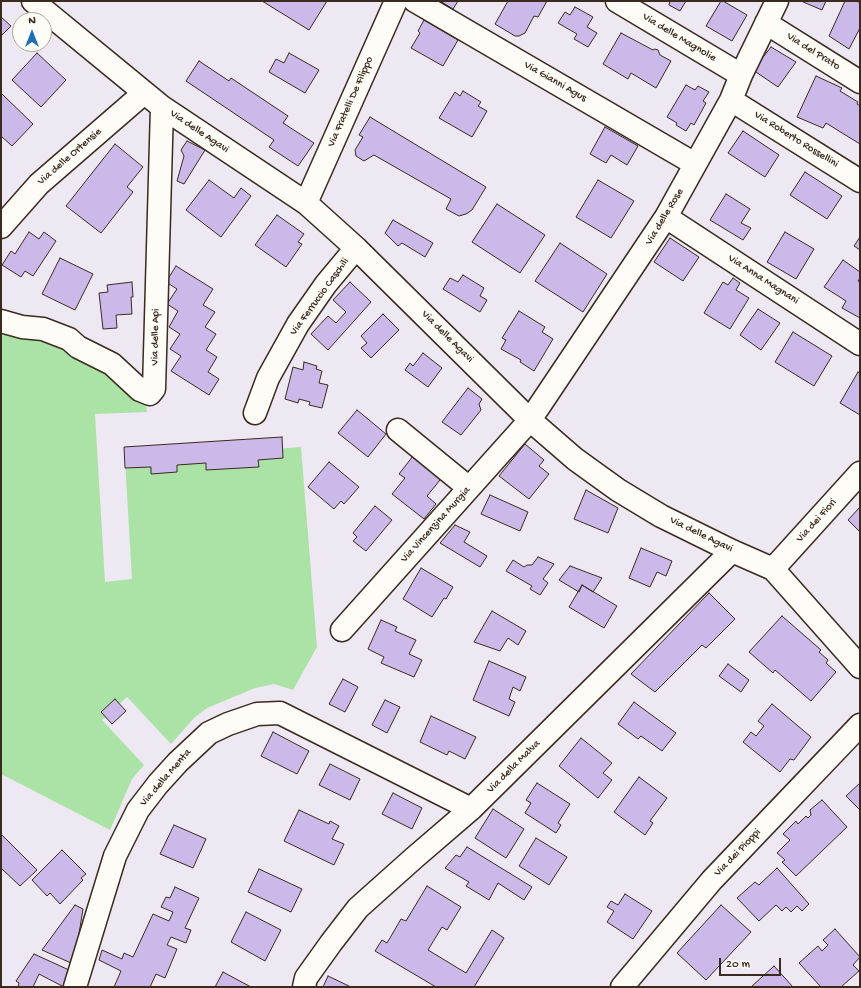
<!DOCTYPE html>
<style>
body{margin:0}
#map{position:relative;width:861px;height:988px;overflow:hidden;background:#eee8f3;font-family:"Gochi Hand",sans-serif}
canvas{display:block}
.frame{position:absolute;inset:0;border:2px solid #3b2a1e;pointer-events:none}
.north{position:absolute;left:12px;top:12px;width:40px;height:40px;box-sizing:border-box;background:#fdfcf7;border:1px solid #afa8a0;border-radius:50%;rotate:0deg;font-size:11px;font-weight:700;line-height:16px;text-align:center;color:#3b2a1e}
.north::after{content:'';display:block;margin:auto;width:14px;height:18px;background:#1f6fb2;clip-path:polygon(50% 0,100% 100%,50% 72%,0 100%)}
.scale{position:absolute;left:719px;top:958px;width:62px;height:18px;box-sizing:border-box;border:2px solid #3b2a1e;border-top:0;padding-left:5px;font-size:12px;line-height:14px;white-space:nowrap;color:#3b2a1e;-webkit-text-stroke:3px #fdfcf7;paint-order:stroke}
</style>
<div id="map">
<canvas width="861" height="988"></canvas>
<div class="frame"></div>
<div class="north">N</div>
<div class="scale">20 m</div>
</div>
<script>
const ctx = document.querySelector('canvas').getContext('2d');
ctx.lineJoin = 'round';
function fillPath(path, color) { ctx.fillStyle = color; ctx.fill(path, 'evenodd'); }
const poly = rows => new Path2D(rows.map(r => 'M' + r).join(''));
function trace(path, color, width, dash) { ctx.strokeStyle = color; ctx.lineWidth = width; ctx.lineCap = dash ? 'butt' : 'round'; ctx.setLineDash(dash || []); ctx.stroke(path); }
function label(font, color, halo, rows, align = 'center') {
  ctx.font = font + ' "Gochi Hand",sans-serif'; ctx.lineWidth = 4; ctx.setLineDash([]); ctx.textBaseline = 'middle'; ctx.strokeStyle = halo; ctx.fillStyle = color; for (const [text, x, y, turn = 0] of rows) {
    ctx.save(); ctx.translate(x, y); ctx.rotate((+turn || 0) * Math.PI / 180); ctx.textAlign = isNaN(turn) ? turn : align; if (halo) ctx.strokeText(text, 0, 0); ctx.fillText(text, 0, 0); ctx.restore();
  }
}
const green = poly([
 [8,330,55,346,143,384,147,412,95,414,105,582,132,579,125,460,301,447,317,647,293,690,274,684,255,688,207,708,194,718,171,744,127,697,102,720,144,765,132,779,110,830,1,774,1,332]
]);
const building = poly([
 [262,1,327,1,309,30,262,1],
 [440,1,458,1,453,9,440,1],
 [508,1,547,1,538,17,534,16,525,33,519,36,515,36,495,24,508,1],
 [670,1,686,1,680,11,669,5,670,1],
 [721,1,723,1,747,15,732,41,706,26,721,1],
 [801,1,826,1,822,10,801,1],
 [845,1,857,1,860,3,860,28,849,49,829,36,845,1],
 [575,7,593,17,587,27,597,33,588,47,574,39,577,34,558,23,565,12,570,15,575,7],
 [1,17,11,26,1,36,1,17],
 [424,20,458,40,443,66,411,48,420,33,418,31,424,20],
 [621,33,653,50,655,49,658,50,660,55,671,61,656,88,631,73,628,79,603,64,621,33],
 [771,47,796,62,778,87,753,70,771,47],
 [37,53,66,80,41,107,12,80,37,53],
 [289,53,319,70,305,93,269,72,276,59,284,63,289,53],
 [199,61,229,81,231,78,288,116,283,123,314,143,298,166,269,147,274,140,186,81,199,61],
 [816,76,842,88,840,91,858,102,857,104,860,106,860,144,826,123,823,128,797,117,816,76],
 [686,85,695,90,698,86,709,92,703,101,706,103,694,125,691,123,686,131,676,125,677,123,667,117,686,85],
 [463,91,481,102,478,106,487,111,472,137,439,118,455,92,460,96,463,91],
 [1,93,33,124,12,146,1,136,1,93],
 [370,117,486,187,472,210,466,214,459,216,446,209,451,199,374,155,364,161,356,156,355,150,363,137,359,135,370,117],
 [605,127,638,146,627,165,611,155,606,163,590,154,605,127],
 [743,131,779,155,765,177,728,153,743,131],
 [187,141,205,150,184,184,177,181,184,156,181,150,187,141],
 [115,144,143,167,127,187,133,192,101,233,66,206,115,144],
 [805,172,842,196,827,219,790,195,805,172],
 [209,180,234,198,241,188,251,196,221,237,186,210,209,180],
 [598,180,634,201,611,238,576,217,598,180],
 [726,194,750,209,741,223,751,228,743,240,710,220,726,194],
 [497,204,545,235,520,273,472,242,497,204],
 [277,215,304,234,298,242,302,244,286,267,255,245,277,215],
 [393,220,433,243,425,257,402,243,398,246,385,233,393,220],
 [29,232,39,239,44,232,56,241,33,276,25,271,21,277,2,265,11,251,15,254,29,232],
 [785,232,814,249,796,279,767,262,785,232],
 [860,237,860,250,854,246,860,237],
 [670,238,699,257,683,281,654,262,670,238],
 [560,243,607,274,583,312,535,281,560,243],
 [60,258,93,274,75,310,42,294,60,258],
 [843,260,860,272,860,278,858,281,860,282,860,318,842,308,846,301,824,287,843,260],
 [176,266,213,289,203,305,215,312,205,327,216,334,206,350,217,357,208,372,219,379,209,395,171,371,181,356,170,349,180,334,169,327,178,311,167,304,177,289,166,282,176,266],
 [463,275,484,288,480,296,487,300,480,312,443,289,450,278,458,282,463,275],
 [733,278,740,283,736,290,749,298,730,329,704,313,723,282,728,285,733,278],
 [132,282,133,297,131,297,132,314,116,315,117,328,103,329,99,293,108,292,107,285,132,282],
 [350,282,371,302,328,350,311,334,328,316,336,323,346,312,333,300,350,282],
 [758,309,780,323,761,350,740,335,758,309],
 [519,311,545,327,542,332,553,339,534,371,520,362,521,360,501,349,506,340,502,338,519,311],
 [383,314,399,330,371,358,361,348,367,343,361,336,383,314],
 [793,332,832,356,814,386,775,362,793,332],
 [423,353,442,368,428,387,405,370,410,363,413,366,423,353],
 [304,362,317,366,316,369,322,371,319,383,328,385,322,408,309,405,310,402,299,399,298,403,285,399,293,367,303,370,304,362],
 [858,372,860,374,860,415,840,403,858,372],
 [468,388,482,399,479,404,481,410,461,435,442,422,468,388],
 [357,410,386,434,368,457,338,433,357,410],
 [282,437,283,458,258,460,259,467,206,470,206,463,177,465,177,472,151,474,151,467,125,468,124,447,282,437],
 [525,444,544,460,539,466,549,474,529,499,499,476,525,444],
 [413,456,444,475,427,496,436,504,424,519,392,494,405,478,399,474,413,456],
 [329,462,359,487,344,504,341,501,334,509,308,487,329,462],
 [586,490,618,508,608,533,574,519,586,490],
 [490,495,528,512,520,531,481,514,490,495],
 [375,506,392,520,366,551,353,541,357,537,353,533,375,506],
 [860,507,860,532,848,520,860,507],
 [455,525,470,532,464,542,487,556,480,567,440,543,455,525],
 [641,548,672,561,666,576,657,572,650,587,629,578,641,548],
 [538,557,554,564,543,579,548,583,540,595,530,589,532,586,506,571,513,560,524,567,527,565,532,565,538,557],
 [570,566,602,578,593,592,582,585,579,592,559,580,570,566],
 [421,568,453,587,446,599,444,598,432,617,403,599,421,568],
 [582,585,617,606,604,628,569,607,582,585],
 [709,593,735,619,706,648,702,645,655,692,631,674,709,593],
 [492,611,526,631,518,645,508,638,500,651,474,642,492,611],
 [782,616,821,650,819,652,828,660,826,663,836,672,811,701,775,670,773,673,749,652,782,616],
 [381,620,397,627,395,631,416,640,409,654,422,660,414,677,381,663,384,657,368,649,381,620],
 [489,661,526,677,520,691,513,687,509,699,515,702,509,716,473,700,489,661],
 [728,664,749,680,741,692,719,676,728,664],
 [343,679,358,687,345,712,329,704,343,679],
 [115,699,126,711,112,724,101,712,115,699],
 [385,700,400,707,387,733,372,725,385,700],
 [634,702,676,733,662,751,641,736,638,739,618,724,634,702],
 [772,704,811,737,794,760,790,759,780,772,743,742,751,732,756,736,764,726,758,721,772,704],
 [431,716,476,737,465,759,449,751,447,755,420,742,431,716],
 [273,732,309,751,297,774,261,756,273,732],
 [581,738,612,763,603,773,612,780,598,798,559,766,581,738],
 [330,764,360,779,350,800,319,785,330,764],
 [639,777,667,798,650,821,653,823,645,835,614,812,639,777],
 [537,783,570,804,558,823,561,825,556,833,525,813,531,803,526,800,537,783],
 [860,783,860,810,846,796,860,783],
 [393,793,422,808,412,829,382,814,393,793],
 [822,800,847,827,796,876,782,862,785,860,777,853,790,840,783,834,796,821,798,824,806,816,808,818,811,815,810,810,822,800],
 [493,809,524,829,506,858,475,838,493,809],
 [299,810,329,824,330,821,339,826,332,839,344,844,334,865,284,841,299,810],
 [174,825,206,839,193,868,160,854,174,825],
 [1,834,37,870,20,886,1,868,1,834],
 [536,838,567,857,549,885,519,866,536,838],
 [467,847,532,887,524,900,498,883,489,900,466,886,469,882,445,868,456,855,460,857,467,847],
 [62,850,86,874,81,878,83,880,60,904,50,893,47,896,32,880,62,850],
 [777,868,809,904,802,911,797,906,791,912,786,907,782,911,776,905,759,921,737,898,755,882,759,885,777,868],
 [259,869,302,889,291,912,248,892,259,869],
 [427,886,461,907,447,930,442,927,428,950,466,973,492,930,504,938,474,987,436,987,375,951,382,940,387,943,401,919,406,921,427,886],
 [175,887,199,898,185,928,191,930,186,943,171,937,167,945,177,949,165,978,156,974,150,987,114,987,121,971,99,960,102,950,122,959,124,953,133,957,153,914,169,921,173,912,161,907,166,897,170,898,175,887],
 [625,894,652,911,633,939,607,922,614,911,607,907,611,901,618,905,625,894],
 [75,905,83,909,78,940,71,963,42,950,75,905],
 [721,905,751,932,706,980,677,953,721,905],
 [246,912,281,930,265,961,231,942,246,912],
 [835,929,860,957,853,965,859,971,841,987,821,987,799,963,818,946,822,951,828,945,823,940,835,929],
 [34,954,69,970,64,987,39,974,33,987,18,987,19,983,16,981,34,954],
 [774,966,793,987,751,987,774,966],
 [223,972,251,987,215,987,223,972],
 [328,976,351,987,323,987,328,976]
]);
const minor = poly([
 [33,1,162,107,306,203,356,248,530,420,575,459,618,490,661,516,732,551,773,569,860,667],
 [415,1,695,164],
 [617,1,741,75],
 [766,23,860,82],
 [731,100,860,181],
 [306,203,396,1],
 [666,217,860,344],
 [1,227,39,184,144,93],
 [1,321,22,327,43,329,69,339,78,347,112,364,140,390,150,394,154,389,162,107],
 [255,413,268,378,298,324,326,284,356,248],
 [398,430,469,488],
 [773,569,860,473],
 [342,630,530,420,666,217,731,100,741,75,777,1],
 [75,987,115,856,138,810,158,784,178,762,209,733,228,724,257,714,280,713,471,809],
 [304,987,306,978,331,943,358,908,414,858,471,809,732,551],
 [622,987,712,880,860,725]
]);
const streetNames = [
 ["Via delle Magnolie",679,38,31],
 ["Via del Prato",813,52,32],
 ["Via Gianni Agus",555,82,30],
 ["Via Fratelli De Filippo",351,102,-66],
 ["Via delle Agavi",199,132,34],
 ["Via Roberto Rossellini",796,140,32],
 ["Via delle Ortensie",70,157,-41],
 ["Via delle Rose",665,217,-59],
 ["Via Anna Magnani",763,280,33],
 ["Via Ferruccio Caschili",320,297,-54],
 ["Via delle Api",156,337,-89],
 ["Via delle Agavi",447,337,45],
 ["Via dei Fiori",817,521,-48],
 ["Via Vincenzina Murgia",436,525,-48],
 ["Via delle Agavi",701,535,26],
 ["Via della Malva",514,767,-45],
 ["Via della Menta",166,778,-49],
 ["Via dei Pioppi",738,853,-46]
];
fillPath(green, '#abe3a7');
fillPath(building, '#cbb9ea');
trace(building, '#3b2a1e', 1);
trace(minor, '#3b2a1e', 25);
trace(minor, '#fdfcf7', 22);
label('11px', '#3b2a1e', '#fdfcf7', streetNames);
</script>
